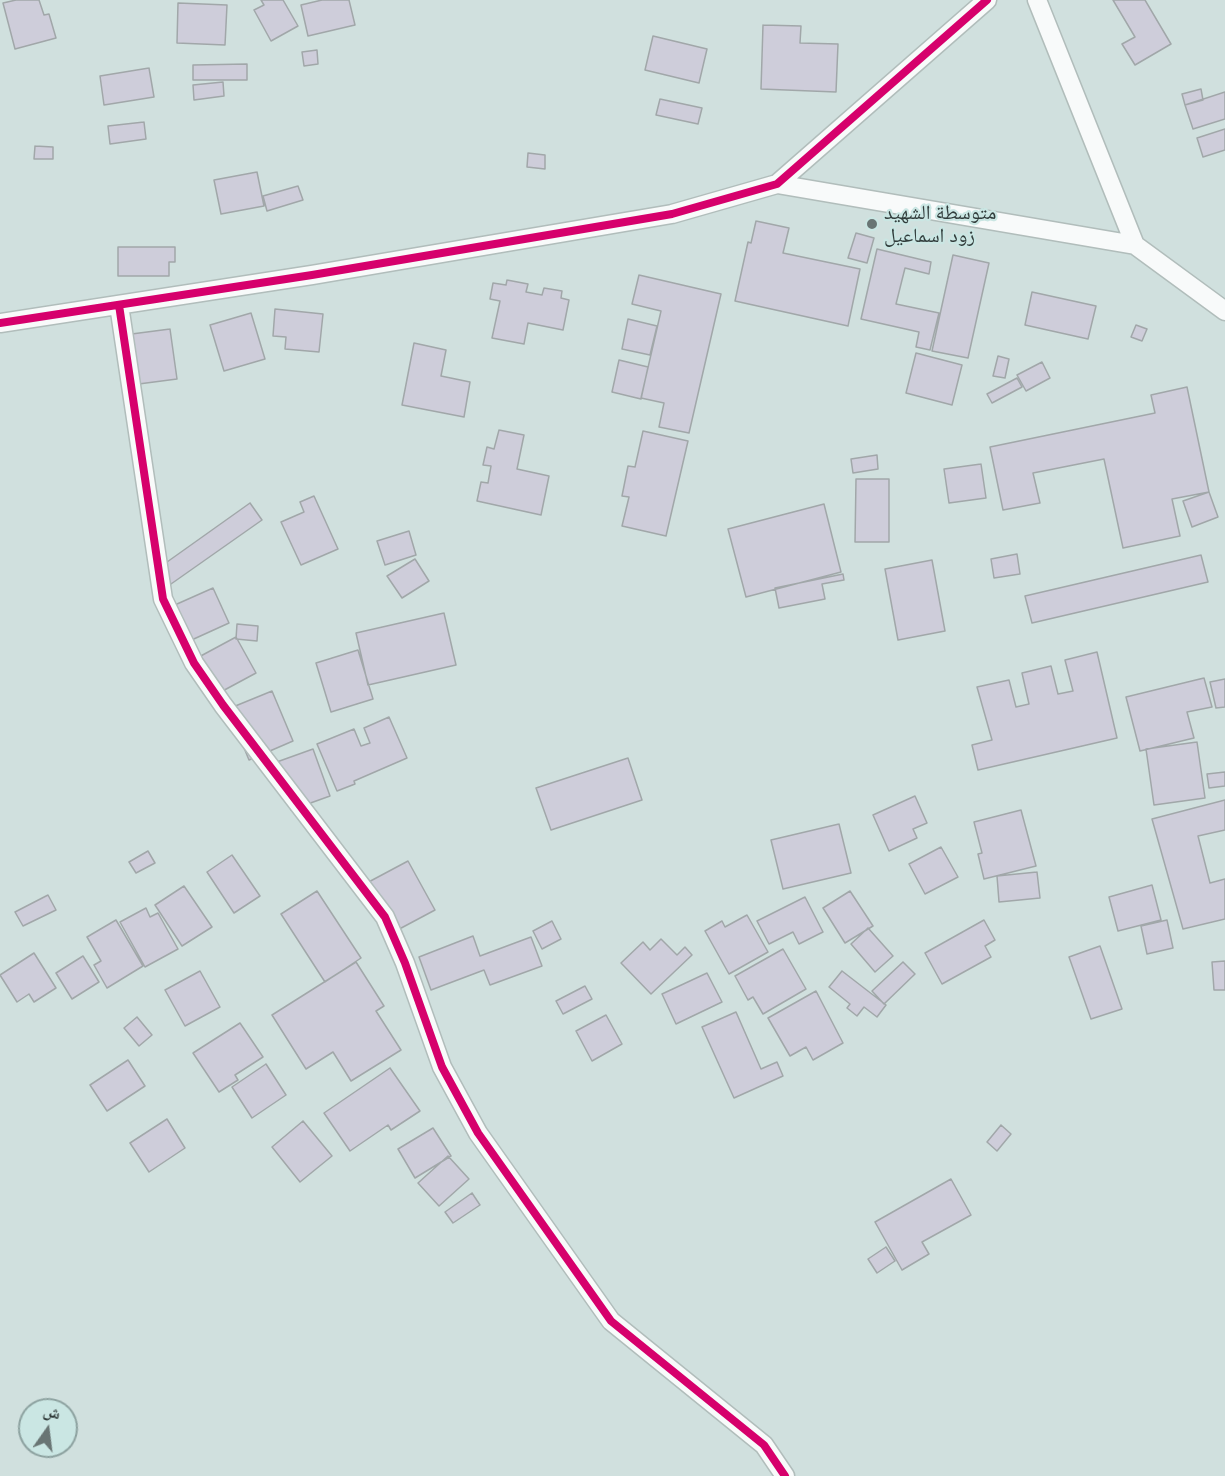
<!DOCTYPE html>
<meta charset="utf-8">
<style>
body{margin:0}
#map{position:relative;width:1225px;height:1476px;overflow:hidden;background:#d0e0de;font-family:Montserrat,"Noto Naskh Arabic",sans-serif}
canvas{display:block}
.north{position:absolute;left:18px;top:1398px;width:60px;height:60px;box-sizing:border-box;background:#cae6e3;border:2px solid #8da2a0;border-radius:50%;rotate:14deg;font-size:16px;font-weight:700;line-height:24px;text-align:center;color:#313c3b}
.north::after{content:'';display:block;margin:auto;width:21px;height:27px;background:#697574;clip-path:polygon(50% 0,100% 100%,50% 72%,0 100%)}
</style>
<div id="map">
<canvas width="1225" height="1476"></canvas>
<div class="north">ش</div>
</div>
<script>
const ctx = document.querySelector('canvas').getContext('2d');
ctx.lineJoin = 'round';
function fillPath(path, color) { ctx.fillStyle = color; ctx.fill(path, 'evenodd'); }
const poly = rows => new Path2D(rows.map(r => 'M' + r).join(''));
function trace(path, color, width, dash) { ctx.strokeStyle = color; ctx.lineWidth = width; ctx.lineCap = dash ? 'butt' : 'round'; ctx.setLineDash(dash || []); ctx.stroke(path); }
function label(font, color, halo, rows, align = 'center') {
  ctx.font = font + ' Montserrat,"Noto Naskh Arabic",sans-serif'; ctx.lineWidth = 4.5; ctx.setLineDash([]); ctx.textBaseline = 'middle'; ctx.strokeStyle = halo; ctx.fillStyle = color; for (const [text, x, y, turn = 0] of rows) {
    ctx.save(); ctx.translate(x, y); ctx.rotate((+turn || 0) * Math.PI / 180); ctx.textAlign = isNaN(turn) ? turn : align; if (halo) ctx.strokeText(text, 0, 0); ctx.fillText(text, 0, 0); ctx.restore();
  }
}
const building = poly([
 [16,0,39,0,44,15,49,14,56,38,15,49,3,3,16,0],
 [261,0,283,0,298,26,271,41,254,10,264,5,261,0],
 [322,0,349,0,355,25,308,36,301,5,322,0],
 [1113,0,1145,0,1171,44,1135,65,1122,44,1135,37,1113,0],
 [178,3,227,5,225,45,177,43,178,3],
 [763,25,801,26,800,43,838,44,836,92,761,89,763,25],
 [653,36,707,49,699,83,645,70,653,36],
 [317,50,318,64,304,66,302,52,317,50],
 [247,64,247,80,193,80,193,65,247,64],
 [149,68,154,97,104,105,100,76,149,68],
 [223,82,224,96,194,100,193,85,223,82],
 [1201,89,1203,100,1185,105,1182,94,1201,89],
 [1225,92,1225,119,1193,129,1185,105,1225,92],
 [660,99,702,108,698,124,656,115,660,99],
 [144,122,146,139,110,144,108,126,144,122],
 [1225,129,1225,150,1203,157,1197,138,1225,129],
 [35,146,53,147,53,159,34,159,35,146],
 [528,153,545,155,545,169,527,167,528,153],
 [257,172,264,206,221,214,214,180,257,172],
 [298,186,303,200,267,211,263,196,298,186],
 [756,221,789,228,783,253,860,269,848,326,735,301,748,242,751,243,756,221],
 [856,233,874,238,867,263,848,258,856,233],
 [118,247,175,247,175,262,169,262,169,276,118,276,118,247],
 [877,249,931,262,929,274,905,268,896,304,939,313,930,350,916,347,919,332,861,319,877,249],
 [953,255,989,263,968,358,932,351,953,255],
 [639,275,721,294,689,433,659,427,664,403,641,398,661,311,632,304,639,275],
 [507,280,528,284,526,292,542,295,544,288,562,291,561,298,569,300,563,330,528,323,524,344,492,338,500,301,490,299,493,283,506,285,507,280],
 [1032,292,1096,306,1088,339,1025,325,1032,292],
 [275,309,323,314,319,352,285,349,286,337,273,336,275,309],
 [251,313,265,359,224,371,210,325,251,313],
 [628,319,657,326,650,355,622,349,628,319],
 [1136,325,1147,329,1142,341,1131,337,1136,325],
 [170,329,177,379,131,385,124,335,170,329],
 [414,343,446,350,441,376,470,382,464,417,402,405,414,343],
 [916,353,962,365,952,405,906,393,916,353],
 [998,356,1009,359,1005,378,993,376,998,356],
 [619,360,648,367,641,399,612,392,619,360],
 [1042,362,1050,378,1026,391,1017,375,1042,362],
 [1017,378,1022,387,992,403,987,394,1017,378],
 [1187,387,1209,492,1172,499,1180,536,1123,548,1104,459,1033,473,1040,503,1003,510,990,447,1155,413,1151,395,1187,387],
 [499,430,524,435,517,469,549,476,541,515,477,501,481,482,488,483,491,466,483,465,487,447,494,449,499,430],
 [643,431,688,441,666,536,622,526,629,497,622,496,628,466,635,467,643,431],
 [877,455,878,469,853,473,851,459,877,455],
 [981,464,986,498,949,503,944,469,981,464],
 [856,479,889,479,889,542,855,542,856,479],
 [1209,492,1218,517,1192,527,1183,501,1209,492],
 [314,496,338,549,301,565,281,522,304,512,300,502,314,496],
 [250,503,262,520,171,584,160,567,250,503],
 [824,504,841,572,746,597,728,529,824,504],
 [409,531,416,555,385,565,377,541,409,531],
 [1017,554,1020,574,994,578,991,559,1017,554],
 [1201,555,1208,582,1032,623,1025,596,1201,555],
 [415,559,429,581,402,598,387,576,415,559],
 [932,560,945,631,898,640,885,569,932,560],
 [843,574,844,580,822,584,825,599,779,608,775,588,843,574],
 [213,588,229,623,185,643,168,608,213,588],
 [444,613,456,665,368,685,356,633,444,613],
 [237,624,258,626,257,641,236,639,237,624],
 [236,637,256,673,217,694,197,658,236,637],
 [358,650,373,699,331,712,316,663,358,650],
 [1097,652,1117,738,978,770,972,745,992,740,977,687,1009,680,1016,707,1029,704,1022,673,1051,666,1058,694,1073,691,1065,660,1097,652],
 [1204,678,1212,707,1187,712,1194,738,1140,751,1126,697,1204,678],
 [1225,679,1225,707,1216,708,1210,682,1225,679],
 [272,691,293,741,249,760,228,709,272,691],
 [389,717,407,758,354,781,355,784,337,791,317,744,354,729,361,746,370,743,364,728,389,717],
 [1197,742,1205,798,1154,805,1146,749,1197,742],
 [313,749,330,796,291,810,274,763,313,749],
 [628,758,642,800,551,830,536,788,628,758],
 [1225,772,1225,786,1209,788,1207,774,1225,772],
 [915,796,927,823,913,829,917,838,889,851,873,815,915,796],
 [1225,800,1225,830,1198,836,1210,883,1225,879,1225,919,1183,929,1152,819,1225,800],
 [1021,810,1036,866,984,879,978,854,982,853,974,822,1021,810],
 [839,824,851,873,783,889,771,840,839,824],
 [941,847,958,877,925,894,909,864,941,847],
 [148,851,155,863,136,873,129,862,148,851],
 [232,855,260,896,234,913,207,872,232,855],
 [408,861,435,910,390,934,363,885,408,861],
 [1037,872,1040,898,999,902,997,876,1037,872],
 [1152,885,1161,920,1118,931,1109,897,1152,885],
 [184,886,212,927,182,946,155,905,184,886],
 [317,891,361,958,325,982,281,914,317,891],
 [850,891,873,926,845,943,823,908,850,891],
 [48,895,56,910,23,926,15,912,48,895],
 [805,897,823,932,799,944,793,932,769,944,757,921,805,897],
 [146,908,150,917,158,913,178,949,145,967,120,922,146,908],
 [747,915,768,952,729,974,705,931,722,921,725,927,747,915],
 [116,920,143,966,107,988,94,965,101,961,87,937,116,920],
 [984,920,995,940,985,946,991,957,942,984,925,953,984,920],
 [1167,920,1173,948,1147,954,1141,926,1167,920],
 [552,921,561,939,542,949,533,931,552,921],
 [868,928,893,956,875,972,851,944,868,928],
 [473,936,480,956,531,937,542,966,490,985,484,970,431,990,419,957,473,936],
 [661,939,677,955,685,947,692,955,651,994,621,963,643,942,650,950,661,939],
 [1100,946,1122,1009,1091,1019,1069,957,1100,946],
 [783,949,806,989,763,1014,753,997,748,1000,735,976,783,949],
 [34,953,56,988,34,1002,29,994,17,1002,0,975,34,953],
 [83,956,99,982,72,999,56,973,83,956],
 [1225,961,1225,990,1214,990,1212,962,1225,961],
 [356,962,384,1006,376,1011,401,1050,351,1081,333,1052,306,1069,272,1015,356,962],
 [903,962,915,974,884,1004,872,991,903,962],
 [200,971,220,1007,185,1026,165,990,200,971],
 [842,971,886,1005,877,1017,864,1007,857,1016,847,1008,850,1004,829,987,842,971],
 [707,973,722,1002,676,1024,662,994,707,973],
 [585,986,592,999,563,1014,556,1001,585,986],
 [816,991,843,1043,813,1060,806,1047,790,1056,768,1018,816,991],
 [736,1012,761,1069,777,1062,783,1076,734,1098,702,1027,736,1012],
 [606,1015,622,1044,592,1061,576,1031,606,1015],
 [137,1017,152,1035,139,1046,124,1028,137,1017],
 [240,1023,263,1057,235,1075,238,1080,219,1092,193,1053,240,1023],
 [128,1060,145,1086,107,1111,90,1085,128,1060],
 [266,1064,286,1095,252,1118,232,1087,266,1064],
 [390,1068,420,1111,391,1130,388,1125,350,1151,324,1113,390,1068],
 [167,1119,185,1148,149,1172,130,1143,167,1119],
 [303,1121,332,1156,300,1182,272,1147,303,1121],
 [1001,1125,1011,1134,997,1151,987,1142,1001,1125],
 [433,1128,451,1156,415,1178,398,1149,433,1128],
 [448,1156,469,1179,439,1206,418,1183,448,1156],
 [951,1179,971,1215,922,1242,929,1254,902,1270,875,1222,951,1179],
 [472,1193,480,1205,453,1223,445,1212,472,1193],
 [886,1247,895,1261,877,1273,868,1259,886,1247]
]);
const street = poly([
 [1037,0,1135,245,1225,311],
 [777,184,1135,245],
 [119,305,163,599,194,663,223,705,385,917,405,963,442,1067,478,1133,611,1321,764,1445,785,1476],
 [0,323,312,275,672,214,777,184,987,0]
]);
const cycleway = poly([
 [119,305,163,599,194,663,223,705,385,917,405,963,442,1067,478,1133,611,1321,764,1445,785,1476],
 [0,323,312,275,672,214,777,184,987,0]
]);
const markers = [
 [872,224,6,"#697574"]
];
const poiNames = [
 ["متوسطة الشهيد",884,213],
 ["زود اسماعيل",884,236]
];
fillPath(building, '#cecdda');
trace(building, '#a1a7a9', 1.5);
trace(street, '#b1bdbb', 21);
trace(street, '#f8fafa', 18);
trace(cycleway, '#d6006c', 8);
for (const [x, y, r, color] of markers) { const dot = new Path2D(); dot.arc(x, y, r, 0, 2 * Math.PI); ctx.fillStyle = color; ctx.fill(dot); trace(dot, '#cae6e3', 2); }
label('20px', '#313c3b', '#cae6e3', poiNames, 'left');
</script>
